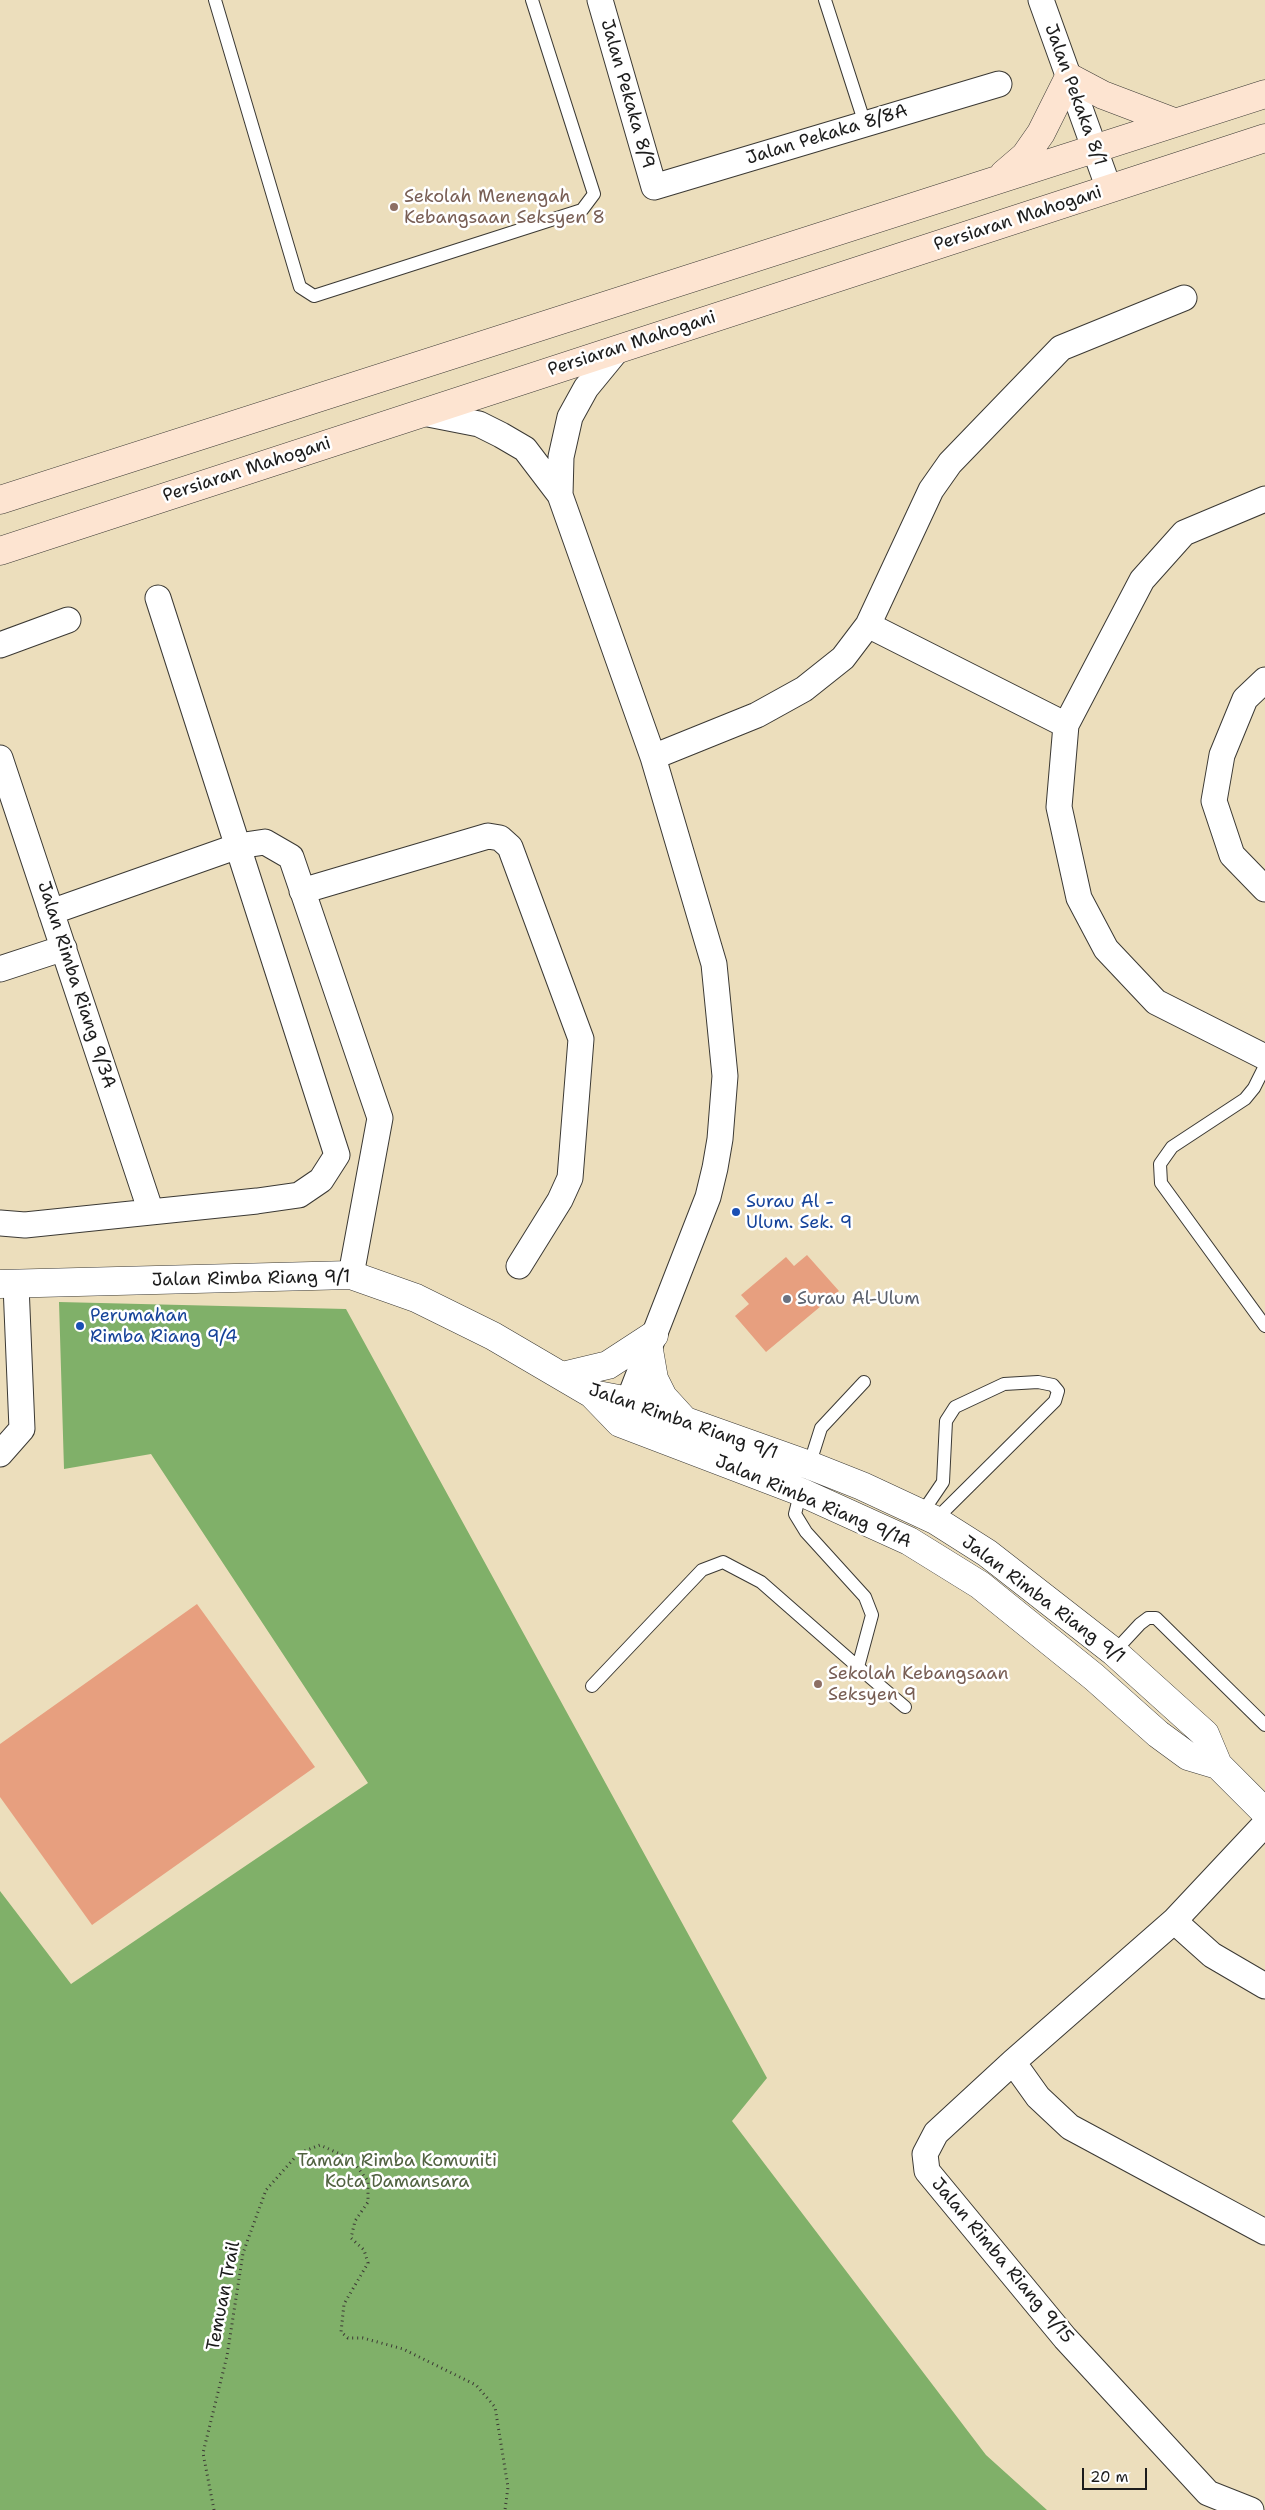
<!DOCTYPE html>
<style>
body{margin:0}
#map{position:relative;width:1265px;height:2510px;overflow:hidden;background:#ecdebc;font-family:"Shantell Sans",sans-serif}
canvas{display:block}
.scale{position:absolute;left:1082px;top:2468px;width:65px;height:22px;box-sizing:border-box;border:2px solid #1c1c1c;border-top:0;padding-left:6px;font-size:15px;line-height:18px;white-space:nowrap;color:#1c1c1c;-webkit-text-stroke:4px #fff;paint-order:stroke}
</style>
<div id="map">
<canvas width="1265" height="2510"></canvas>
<div class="scale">20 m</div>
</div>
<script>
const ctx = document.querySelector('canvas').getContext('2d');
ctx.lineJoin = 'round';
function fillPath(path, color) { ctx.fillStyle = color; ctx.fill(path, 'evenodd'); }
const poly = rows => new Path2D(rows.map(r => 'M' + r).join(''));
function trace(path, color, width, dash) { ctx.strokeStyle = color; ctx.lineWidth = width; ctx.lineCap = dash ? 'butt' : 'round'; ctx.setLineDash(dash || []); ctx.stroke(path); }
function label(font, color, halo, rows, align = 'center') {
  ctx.font = font + ' "Shantell Sans",sans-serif'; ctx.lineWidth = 5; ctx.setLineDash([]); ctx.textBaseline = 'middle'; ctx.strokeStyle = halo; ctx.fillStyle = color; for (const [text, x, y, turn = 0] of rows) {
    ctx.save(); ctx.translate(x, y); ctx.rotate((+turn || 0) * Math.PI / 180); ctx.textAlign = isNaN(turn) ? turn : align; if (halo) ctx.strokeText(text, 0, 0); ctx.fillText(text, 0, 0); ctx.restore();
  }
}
const forest = poly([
 [59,1302,346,1309,767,2078,732,2121,986,2455,1047,2510,0,2510,0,1891,71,1984,368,1783,151,1454,64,1469]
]);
const building = poly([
 [807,1255,839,1291,766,1352,735,1316,749,1304,741,1295,786,1257,794,1266],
 [197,1604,315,1767,92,1925,0,1797,0,1744]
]);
const path = poly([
 [214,2510,203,2453,227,2356,243,2253,266,2190,299,2153,320,2145,351,2159,368,2181,368,2202,355,2221,351,2238,364,2250,368,2263,344,2304,341,2332,348,2338,363,2338,403,2349,476,2385,495,2407,508,2487,505,2510]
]);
const service = poly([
 [215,0,300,287,314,296,582,210,594,194,532,0],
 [825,0,865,124],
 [1265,1066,1254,1088,1245,1099,1172,1147,1160,1164,1161,1183,1265,1326],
 [808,1469,821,1428,864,1382],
 [801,1490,795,1514,806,1532,865,1597,872,1615,858,1667,905,1707],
 [922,1513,943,1482,946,1421,955,1407,1004,1384,1038,1382,1053,1385,1058,1391,1055,1401,935,1520],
 [1114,1652,1140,1624,1148,1618,1156,1618,1265,1725],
 [592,1686,702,1570,723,1562,761,1582,858,1667]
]);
const minor = poly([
 [600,0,654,187,999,84],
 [1041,0,1109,189],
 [423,413,479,424,501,435,525,449,560,495,653,757,714,964,725,1076,720,1139,715,1168,708,1197,621,1420],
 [560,495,561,457,570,417,586,388,618,349],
 [1265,499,1184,533,1142,580,1066,725,1059,807,1079,898,1106,949,1156,1002,1265,1057],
 [868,625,1066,725],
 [0,645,68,620],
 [1265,680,1245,699,1222,755,1214,801,1232,855,1265,889],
 [653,757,757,715,804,689,843,658,868,625,931,490,950,463,1061,348,1184,298],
 [0,758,151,1212],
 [302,891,488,836,500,838,510,847,581,1039,570,1178,560,1200,519,1266],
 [51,912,238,846,265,842,291,857,380,1118,351,1275],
 [0,969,64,948],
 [0,1223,25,1225,257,1201,299,1195,321,1180,337,1155,158,598],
 [0,1454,22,1429,16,1285],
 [1174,1921,1265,1824],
 [1013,2062,1038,2097,1070,2127,1265,2232],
 [1251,2510,1208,2493,1065,2338,927,2171,925,2154,936,2133,1013,2062,1174,1921,1212,1955,1265,1986]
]);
const tertiary = poly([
 [0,1284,351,1275,416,1298,493,1336,592,1394,629,1401,809,1465,862,1486,935,1520,987,1553,1114,1652,1205,1734,1218,1765,1265,1812],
 [649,1350,654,1379,663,1397,684,1420],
 [562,1376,608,1365,654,1335],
 [592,1394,620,1423,801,1492,909,1541,980,1585,1094,1677,1158,1734,1188,1756,1218,1765]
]);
const secondary = poly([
 [1004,174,1025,156,1041,133,1069,77,1103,95,1174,122],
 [0,500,1265,94],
 [0,551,1265,138]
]);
const markers = [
 [394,207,5,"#8d6e63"],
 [736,1212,5,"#1a4fb4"],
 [787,1299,5,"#6b7280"],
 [80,1326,5,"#1a4fb4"],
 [818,1684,5,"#8d6e63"]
];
const streetNames = [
 ["Jalan Pekaka 8/9",627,94,74],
 ["Jalan Pekaka 8/1",1075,95,70],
 ["Jalan Pekaka 8/8A",827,135,-17],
 ["Persiaran Mahogani",1018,219,-18],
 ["Persiaran Mahogani",632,344,-18],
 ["Persiaran Mahogani",247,470,-18],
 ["Jalan Rimba Riang 9/3A",76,985,72],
 ["Jalan Rimba Riang 9/1",251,1279,-1],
 ["Jalan Rimba Riang 9/1",683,1422,19],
 ["Jalan Rimba Riang 9/1A",813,1502,23],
 ["Jalan Rimba Riang 9/1",1043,1600,37],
 ["Jalan Rimba Riang 9/15",1002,2261,50],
 ["Temuan Trail",224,2296,-79]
];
const educationNames = [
 ["Sekolah Menengah",404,197],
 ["Kebangsaan Seksyen 8",404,218],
 ["Sekolah Kebangsaan",828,1674],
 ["Seksyen 9",828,1695]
];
const transitNames = [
 ["Surau Al -",746,1202],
 ["Ulum. Sek. 9",746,1223],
 ["Perumahan",90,1316],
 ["Rimba Riang 9/4",90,1337]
];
const worshipNames = [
 ["Surau Al-Ulum",797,1299]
];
const parkNames = [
 ["Taman Rimba Komuniti",397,2161],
 ["Kota Damansara",397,2182]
];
fillPath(forest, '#80b069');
fillPath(building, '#e79f7f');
trace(service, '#3b3934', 14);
trace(minor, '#3b3934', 27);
trace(tertiary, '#3b3934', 29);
trace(secondary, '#3b3934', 29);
trace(path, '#3b3934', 3, [1, 4]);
trace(service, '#fff', 12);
trace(minor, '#fff', 25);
trace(tertiary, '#fff', 28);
trace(secondary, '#fde4d1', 28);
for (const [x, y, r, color] of markers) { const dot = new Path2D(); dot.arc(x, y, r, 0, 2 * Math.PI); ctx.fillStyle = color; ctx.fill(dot); trace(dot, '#fff', 2); }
label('18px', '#1c1c1c', '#fff', streetNames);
label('18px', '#785e54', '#fff', educationNames, 'left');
label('18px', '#164399', '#fff', transitNames, 'left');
label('18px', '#5b616d', '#fff', worshipNames, 'left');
label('18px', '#516241', '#fff', parkNames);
</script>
